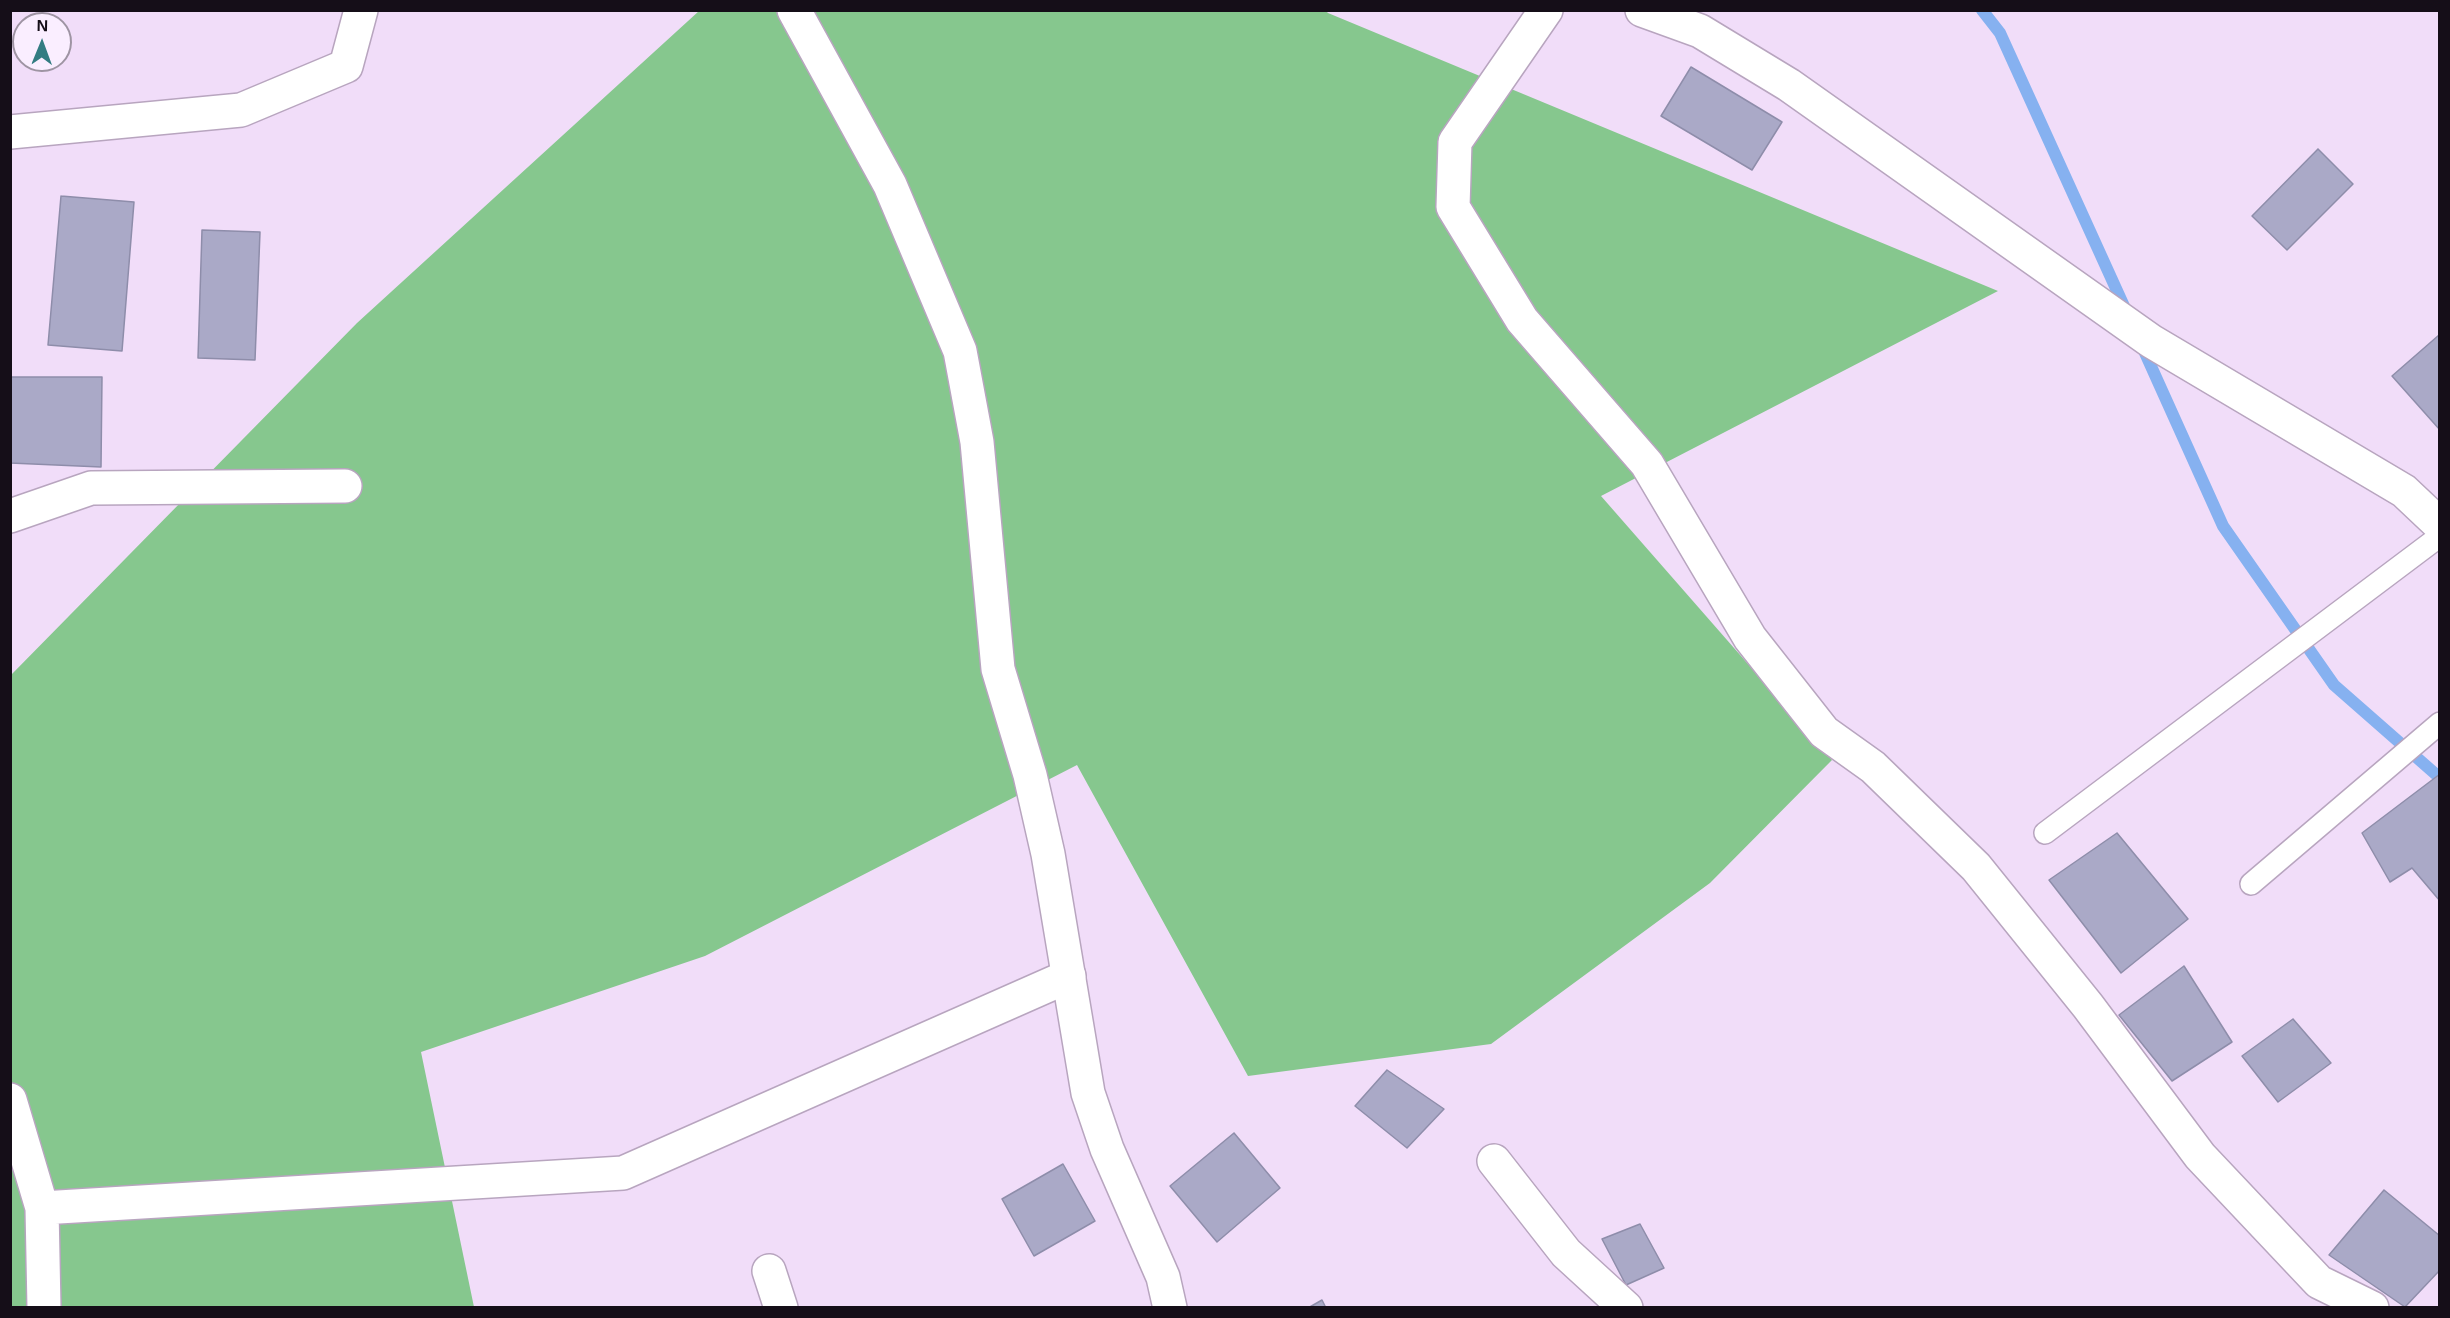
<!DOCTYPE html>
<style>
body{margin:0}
#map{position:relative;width:2450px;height:1318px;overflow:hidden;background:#f1ddf9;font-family:Arial,sans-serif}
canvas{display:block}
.frame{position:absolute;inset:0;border:12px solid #150e18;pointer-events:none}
.north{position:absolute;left:12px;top:12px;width:60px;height:60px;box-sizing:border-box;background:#faeeff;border:2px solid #9e94a3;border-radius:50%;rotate:1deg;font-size:16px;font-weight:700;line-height:24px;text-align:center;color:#150e18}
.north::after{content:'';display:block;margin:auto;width:21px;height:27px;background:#337c82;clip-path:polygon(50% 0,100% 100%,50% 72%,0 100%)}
</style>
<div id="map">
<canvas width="2450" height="1318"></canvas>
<div class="frame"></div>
<div class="north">N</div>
</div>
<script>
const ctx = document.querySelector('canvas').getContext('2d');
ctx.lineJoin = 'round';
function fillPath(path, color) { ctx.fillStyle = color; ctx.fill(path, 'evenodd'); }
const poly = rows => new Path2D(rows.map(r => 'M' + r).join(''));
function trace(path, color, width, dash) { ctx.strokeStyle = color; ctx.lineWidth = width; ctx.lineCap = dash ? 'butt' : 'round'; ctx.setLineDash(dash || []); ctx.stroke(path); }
const green = poly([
 [699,11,1326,11,1328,13,1998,291,1601,496,1832,760,1710,883,1491,1044,1248,1076,1077,765,705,956,421,1052,474,1307,11,1308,11,675,357,323]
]);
const stream = poly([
 [1982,10,2000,33,2128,315],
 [2141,344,2223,526,2334,685,2440,778]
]);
const building = poly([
 [1691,67,1782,122,1752,170,1661,116,1691,67],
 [2318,149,2353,184,2287,250,2252,216,2318,149],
 [61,196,134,202,122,351,48,345,61,196],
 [202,230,260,232,255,360,198,358,202,230],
 [2439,335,2440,335,2440,430,2392,376,2439,335],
 [10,377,102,377,101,467,10,463,10,377],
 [2440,774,2440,901,2412,868,2390,882,2362,833,2440,774],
 [2117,833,2188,919,2121,973,2049,880,2117,833],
 [2184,966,2232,1042,2172,1081,2119,1015,2184,966],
 [2293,1019,2331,1063,2278,1102,2242,1056,2293,1019],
 [1387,1070,1444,1109,1407,1148,1355,1106,1387,1070],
 [1234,1133,1280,1188,1217,1242,1170,1186,1234,1133],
 [1063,1164,1095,1221,1034,1256,1002,1199,1063,1164],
 [2384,1190,2440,1236,2440,1270,2405,1307,2329,1255,2384,1190],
 [1640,1224,1664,1268,1626,1285,1602,1239,1640,1224],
 [1322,1300,1326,1308,1308,1308,1322,1300]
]);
const lane = poly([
 [2045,833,2440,536],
 [2251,884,2440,723]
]);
const street = poly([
 [1546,10,1455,142,1453,207,1522,320,1647,464,1750,638,1824,732,1873,767,1976,867,2088,1006,2200,1156,2319,1282,2372,1308],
 [10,132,241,110,346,66,361,10],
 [10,516,91,488,345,486],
 [10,1100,42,1208,44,1308],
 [1494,1161,1566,1253,1626,1308],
 [42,1208,623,1173,1069,976],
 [769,1271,781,1308]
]);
const secondary = poly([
 [794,10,890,185,960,351,977,442,998,669,1030,775,1048,854,1088,1093,1107,1149,1163,1277,1170,1308],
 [1642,10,1700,31,1789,85,2151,341,2404,491,2440,525]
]);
fillPath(green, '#86c78e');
trace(stream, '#86b1f0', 12);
fillPath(building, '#aaa9c7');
trace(building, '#8e8daa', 1.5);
trace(lane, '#b8a5bf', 24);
trace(street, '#b8a5bf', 36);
trace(secondary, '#b8a5bf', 36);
trace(lane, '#fff', 21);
trace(street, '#fff', 33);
trace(secondary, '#fff', 33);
</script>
